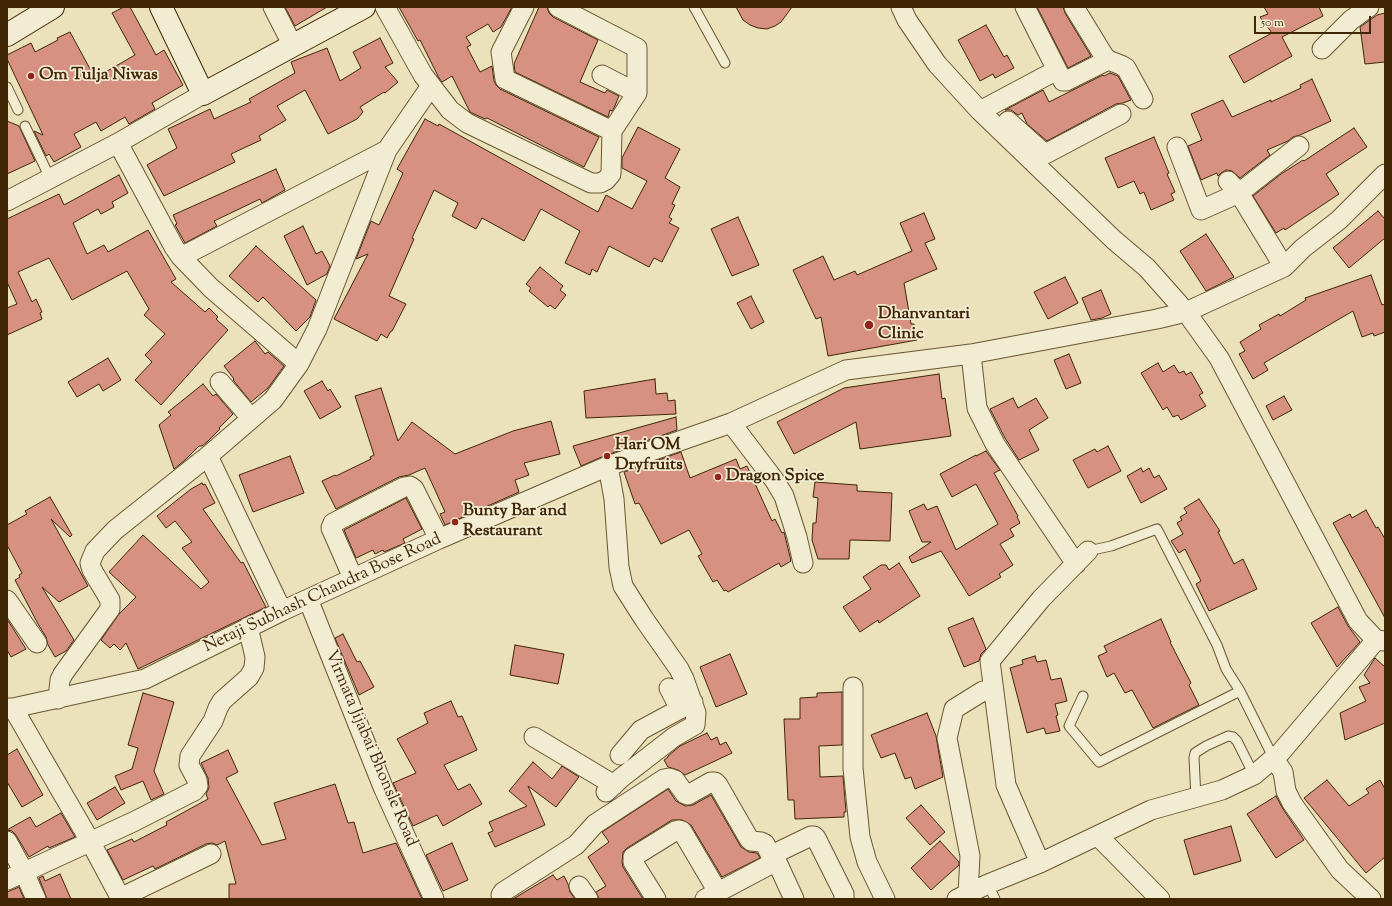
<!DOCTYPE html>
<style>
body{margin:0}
#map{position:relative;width:1392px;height:906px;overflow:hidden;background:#ebe1bb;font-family:"Sorts Mill Goudy",serif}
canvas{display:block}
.frame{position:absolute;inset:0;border:8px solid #402605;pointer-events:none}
.scale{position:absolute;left:1254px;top:16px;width:117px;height:18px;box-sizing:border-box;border:2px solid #402605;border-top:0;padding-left:5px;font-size:12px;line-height:14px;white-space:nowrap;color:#402605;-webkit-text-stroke:3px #f2ecd3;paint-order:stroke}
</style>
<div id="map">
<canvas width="1392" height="906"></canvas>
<div class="frame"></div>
<div class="scale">50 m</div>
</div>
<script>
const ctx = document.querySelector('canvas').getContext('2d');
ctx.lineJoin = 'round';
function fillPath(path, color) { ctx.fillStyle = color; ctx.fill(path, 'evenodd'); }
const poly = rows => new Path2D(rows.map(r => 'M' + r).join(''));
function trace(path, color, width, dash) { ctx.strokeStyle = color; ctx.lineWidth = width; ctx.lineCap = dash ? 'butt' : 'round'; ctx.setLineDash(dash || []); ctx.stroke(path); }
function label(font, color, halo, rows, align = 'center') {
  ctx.font = font + ' "Sorts Mill Goudy",serif'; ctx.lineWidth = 3.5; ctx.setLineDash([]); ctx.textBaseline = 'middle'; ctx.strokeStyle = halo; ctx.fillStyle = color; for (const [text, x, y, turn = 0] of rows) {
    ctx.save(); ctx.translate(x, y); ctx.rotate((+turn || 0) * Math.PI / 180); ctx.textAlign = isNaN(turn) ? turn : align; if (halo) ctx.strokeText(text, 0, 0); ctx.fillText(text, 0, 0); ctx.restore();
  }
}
const building = poly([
 [124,7,130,7,156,55,164,50,183,85,152,103,155,109,129,124,125,117,101,131,96,122,74,134,81,147,54,162,49,154,46,156,34,131,43,135,7,59,7,55,31,43,35,52,58,40,57,38,70,32,95,78,135,55,112,13,124,7],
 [285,7,327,7,295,26,285,7],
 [399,7,512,7,501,27,493,32,488,24,466,37,471,45,467,47,480,72,492,66,494,81,496,85,500,89,599,137,584,167,487,118,485,119,470,112,452,76,442,82,439,78,420,40,418,41,399,7],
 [539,7,547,7,549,13,553,17,598,40,580,82,605,93,607,90,619,96,614,108,612,111,610,110,608,117,515,72,514,64,539,7],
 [736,7,792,7,781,22,775,26,767,29,758,28,750,25,743,20,736,7],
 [1037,7,1063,7,1065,13,1091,56,1068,68,1037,7],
 [1264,7,1319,7,1323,16,1282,37,1292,56,1244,83,1229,56,1272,33,1260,17,1268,14,1264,7],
 [1385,13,1385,62,1365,64,1360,27,1377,15,1385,13],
 [986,25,1004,57,1007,55,1014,68,995,78,993,74,980,81,958,40,986,25],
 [380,38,393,63,385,67,398,82,385,93,384,92,360,107,363,112,357,119,328,134,305,90,277,106,286,120,259,136,261,140,231,154,235,162,164,196,147,165,177,148,168,129,210,109,214,119,251,102,249,99,295,73,291,62,327,48,340,81,361,68,353,52,380,38],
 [1110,73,1118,76,1131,100,1123,103,1116,104,1047,141,1027,124,1022,113,1018,115,1011,110,1005,110,1043,90,1049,102,1103,75,1104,76,1110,73],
 [1312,79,1331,121,1300,135,1293,137,1288,141,1267,150,1270,155,1240,178,1232,171,1226,170,1221,173,1218,176,1217,173,1201,180,1188,146,1202,140,1191,114,1223,100,1232,117,1271,100,1271,102,1301,88,1300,85,1312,79],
 [425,119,438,126,439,124,598,212,606,195,632,209,647,181,622,168,622,158,638,127,680,149,665,178,680,187,672,204,675,205,669,217,672,219,669,223,679,228,662,262,654,258,649,267,609,246,597,272,592,269,590,275,565,263,580,231,541,209,524,241,482,218,476,229,452,216,458,203,434,190,412,238,414,239,389,296,406,304,392,331,391,331,387,338,381,334,377,341,334,319,368,254,356,259,371,221,379,225,403,173,397,169,425,119],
 [7,121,19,126,35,161,7,174,7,121],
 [1354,128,1367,147,1326,174,1339,194,1285,230,1284,228,1276,233,1253,196,1281,174,1303,160,1304,161,1354,128],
 [1154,137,1169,173,1167,174,1175,192,1171,194,1174,200,1151,210,1144,192,1140,194,1134,181,1118,188,1105,158,1154,137],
 [276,169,285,190,262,203,260,199,214,221,217,226,185,243,175,225,177,224,173,215,276,169],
 [119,175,128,193,112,202,114,207,101,214,98,209,73,223,87,254,104,245,108,252,148,230,176,279,171,282,205,312,209,308,218,317,216,319,228,330,161,405,135,380,152,362,145,355,165,334,144,315,149,309,127,271,72,300,49,258,18,272,32,302,36,299,42,312,40,313,42,319,7,335,7,308,17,304,7,282,7,219,59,194,64,205,119,175],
 [1378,211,1385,219,1385,238,1349,268,1333,248,1378,211],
 [924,213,935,239,925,243,937,269,904,283,911,324,914,324,917,340,828,356,821,317,816,319,793,270,823,256,834,280,855,271,857,275,912,251,900,223,924,213],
 [738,217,759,265,732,276,711,229,738,217],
 [303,226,316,254,322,251,330,266,327,274,307,285,284,236,303,226],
 [1206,234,1234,277,1206,291,1180,251,1206,234],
 [256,246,316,300,310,317,296,331,263,297,258,302,229,276,256,246],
 [540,267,563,286,560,290,566,295,555,309,550,305,548,307,529,291,531,288,526,284,540,267],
 [1371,275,1382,305,1385,304,1385,332,1374,336,1373,333,1362,337,1353,311,1264,363,1268,370,1253,379,1239,354,1245,351,1240,342,1261,329,1259,325,1279,314,1280,316,1306,300,1305,298,1371,275],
 [1065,277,1078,303,1048,319,1034,292,1065,277],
 [1101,290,1111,314,1102,318,1091,320,1082,298,1101,290],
 [751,296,764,322,751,329,737,303,751,296],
 [255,341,265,354,268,352,284,366,268,388,251,402,233,380,234,379,224,366,255,341],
 [1069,354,1081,383,1066,389,1054,360,1069,354],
 [108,358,121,380,103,391,99,384,77,397,68,382,108,358],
 [1158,363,1163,372,1174,365,1179,373,1184,371,1186,375,1191,372,1203,393,1199,395,1206,406,1181,420,1178,415,1173,417,1167,407,1163,410,1141,373,1158,363],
 [939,374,942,399,945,398,951,436,860,449,856,422,794,454,777,422,844,388,939,374],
 [655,379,656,394,667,393,668,401,675,400,676,414,586,418,584,391,655,379],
 [322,381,328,391,330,389,341,407,320,419,304,391,322,381],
 [203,384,213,396,216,394,233,414,219,428,220,429,207,442,202,446,199,446,185,460,174,469,159,425,171,415,168,412,203,384],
 [381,388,398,441,412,422,455,454,513,431,551,421,560,454,524,463,529,475,515,480,519,492,445,525,440,514,445,512,425,468,409,475,399,477,336,509,322,481,335,475,336,476,371,459,370,457,374,455,355,396,381,388],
 [1284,396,1292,410,1273,420,1266,406,1284,396],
 [1013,398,1018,408,1036,398,1048,418,1029,430,1039,450,1019,460,1005,438,990,409,1013,398],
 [676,417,677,430,604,456,581,466,573,446,676,417],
 [1108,446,1121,471,1088,488,1073,460,1095,449,1097,452,1108,446],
 [986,451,1000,470,994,473,1018,516,1017,517,1020,523,1010,529,1014,536,1000,544,1013,565,999,574,1001,577,969,596,941,551,912,563,909,557,931,542,922,542,909,511,924,504,927,510,937,506,956,550,998,524,976,484,952,497,940,474,976,455,976,456,986,451],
 [681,452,690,478,736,459,740,469,747,466,772,521,775,519,782,533,784,532,791,561,781,567,779,563,728,592,726,590,724,591,717,580,713,582,698,556,702,554,689,530,661,544,639,503,635,504,624,472,681,452],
 [290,456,304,493,253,512,239,475,290,456],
 [1141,468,1143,472,1149,468,1154,478,1159,475,1167,489,1141,503,1127,476,1141,468],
 [815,482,857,485,857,491,892,493,890,541,850,540,849,559,818,559,812,540,813,523,816,523,818,498,813,497,815,482],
 [202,483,203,485,205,484,215,503,203,509,241,563,243,562,266,607,138,669,126,643,120,650,114,644,110,648,101,640,119,614,136,597,109,572,143,535,201,589,209,582,182,548,192,542,175,521,166,528,157,516,191,489,202,483],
 [50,497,72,535,70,537,51,519,88,586,59,602,42,587,74,640,66,651,55,657,48,645,46,637,38,624,15,580,20,577,19,575,22,573,7,545,7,525,27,514,25,511,50,497],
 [406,498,422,529,403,539,405,543,384,552,383,550,375,554,373,550,356,558,344,530,406,498],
 [1199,499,1220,531,1218,532,1234,564,1243,559,1257,589,1209,611,1196,584,1201,581,1185,549,1179,553,1171,541,1183,534,1177,523,1182,520,1180,517,1187,513,1184,508,1199,499],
 [1366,510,1376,528,1378,527,1385,539,1385,618,1333,523,1350,514,1352,518,1366,510],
 [899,563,920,596,879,623,878,620,860,632,843,607,871,589,863,577,881,565,886,565,889,570,899,563],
 [1338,607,1348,626,1360,642,1337,667,1311,623,1338,607],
 [973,618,986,649,981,654,979,661,964,667,948,628,973,618],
 [7,619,26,649,11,657,7,650,7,619],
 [1161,619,1171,642,1170,642,1191,683,1189,685,1199,705,1153,728,1132,690,1125,693,1114,673,1107,677,1098,656,1107,652,1104,646,1161,619],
 [343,634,357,662,360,661,374,687,359,695,335,638,343,634],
 [515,645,564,654,558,684,510,675,515,645],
 [730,654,747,694,716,707,700,667,730,654],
 [1035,656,1037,662,1046,660,1051,680,1061,678,1067,701,1055,704,1058,715,1056,716,1060,731,1046,734,1044,728,1027,733,1010,668,1023,664,1022,660,1035,656],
 [1375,658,1385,667,1385,723,1345,740,1340,713,1366,701,1359,687,1370,683,1364,675,1375,658],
 [842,692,842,745,819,746,820,777,843,776,846,812,844,812,844,817,795,819,794,800,788,800,784,719,800,719,800,698,817,697,817,693,842,692],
 [143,693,174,702,154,771,164,794,151,800,143,781,121,790,115,776,132,769,138,748,128,745,143,693],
 [451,701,458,717,462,716,477,750,444,765,458,790,470,784,482,804,443,826,437,815,413,826,393,783,416,773,397,739,428,723,424,713,451,701],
 [927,713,936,736,943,777,915,789,911,777,905,779,895,753,881,758,871,735,927,713],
 [707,733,711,740,717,737,720,745,726,742,732,753,685,775,678,770,668,767,664,760,668,757,668,756,680,746,707,733],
 [17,749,43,795,22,807,7,782,7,755,17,749],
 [228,750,238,772,226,778,262,845,286,839,274,803,335,784,348,823,354,822,363,853,396,843,422,899,229,899,229,884,236,884,225,841,217,845,212,843,206,844,155,869,153,866,123,880,107,850,132,839,134,842,167,825,166,822,208,799,206,794,209,788,208,778,201,763,228,750],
 [533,762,552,779,562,766,579,777,556,807,528,786,545,825,495,847,488,833,493,831,489,822,527,806,509,791,533,762],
 [1327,780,1349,806,1369,793,1366,789,1380,780,1385,789,1385,857,1366,873,1304,798,1327,780],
 [115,787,125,803,97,820,87,803,115,787],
 [668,789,676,801,685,806,693,805,711,795,741,847,749,852,757,853,760,858,722,877,691,825,682,820,672,820,627,848,623,852,622,862,623,867,643,899,599,899,596,892,606,886,588,857,609,842,602,832,668,789],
 [1276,796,1283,809,1304,840,1276,858,1247,814,1276,796],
 [921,805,945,832,930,845,906,818,921,805],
 [61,813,75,837,49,848,48,846,29,857,16,835,12,831,7,830,30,817,36,827,61,813],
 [1231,826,1241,861,1194,875,1184,840,1231,826],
 [940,841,959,862,959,865,931,890,911,868,940,841],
 [452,843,468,880,443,891,426,855,452,843],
 [60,874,71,899,47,899,39,878,43,876,45,881,60,874],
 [553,875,557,880,564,876,568,884,570,892,575,899,513,899,553,875],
 [19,887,24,899,7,899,7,892,19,887]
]);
const lane = poly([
 [694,7,725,63],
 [7,87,18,110],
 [25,126,50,178],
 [1240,691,1274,759],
 [1083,696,1069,726,1099,762,1240,691,1226,669,1217,645,1157,529,1111,546,1088,551],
 [1196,798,1194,758,1195,753,1206,746,1228,736,1233,737,1237,741,1254,775],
 [988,884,995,899]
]);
const street = poly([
 [273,7,293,46],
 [385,7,423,75,450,110,467,123,591,183,600,183,606,180,611,174,612,131],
 [524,7,501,52,505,79,612,131,637,93,637,48,558,7],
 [901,7,907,20,937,64,980,111,1114,240,1147,268,1186,312,1219,358,1358,621,1376,640,1385,641],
 [1074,7,1104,56,1108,60,1121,65,1126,68,1143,99],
 [1322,49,1351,20,1369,7],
 [1057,70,1062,79,1063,81,1066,81,1108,60],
 [602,75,637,93],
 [980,111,1057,70,1025,7],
 [1008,121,1045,154],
 [118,143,174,247,181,257,211,288,299,364,317,329,387,150,431,86],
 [1177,147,1201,210,1239,193,1299,146],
 [1032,161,1121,114],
 [1228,181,1239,193,1284,267],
 [7,201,118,143,203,94],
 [181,257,387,150],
 [971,354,977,408,995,444,1076,564],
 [220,382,251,418],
 [731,423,775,481,784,496,797,537,803,563],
 [208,456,282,611],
 [353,578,331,528,333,523,404,487,410,486,414,489,439,539],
 [308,599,383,787,434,899],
 [7,600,37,643],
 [853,687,853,768,860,837,867,862,885,899],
 [669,688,680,709],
 [58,699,60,680,63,674,110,609,110,600,92,570,90,563,95,551,115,530,208,456,273,400,299,364],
 [7,708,13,708,145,679,282,611,439,539,608,466,731,423,846,370,971,354,1157,319,1186,312,1284,267,1303,248,1339,220,1385,174],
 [13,708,90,841,121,899],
 [534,737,614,785],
 [620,755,641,730,693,702],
 [1274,759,1283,772,1286,791,1292,803,1340,870,1371,899],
 [606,792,621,778,674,737,695,725,696,713,684,679,679,669,644,619,623,586,619,567,614,499,608,466],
 [1098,836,1160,899],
 [7,841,24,872,36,899],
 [1040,863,1006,785,990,661,1041,599,1088,551],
 [7,880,133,822,194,791,198,786,197,780,189,765,190,756,213,721,218,708,222,701,249,677,254,668,255,657,248,627],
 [579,886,588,899],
 [968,894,970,856,947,738,954,709,983,691],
 [120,898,211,854],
 [502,899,501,895,503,892,576,845,595,824,664,779,669,778,675,780,685,794,688,795,711,782,715,782,718,785,749,839,751,841,761,842,765,844,770,854,772,861,769,865,705,899],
 [656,899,633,862,633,857,675,831,679,830,682,831,718,892],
 [794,899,776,860,777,855,780,851,811,836,814,836,816,838,844,894,844,899],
 [957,899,988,884,1040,863,1151,810,1222,790,1254,775,1281,752,1376,640]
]);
const secondary = poly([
 [161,7,203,94,364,7],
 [7,35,53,7]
]);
const markers = [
 [31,76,4,"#8f2418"],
 [869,325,5,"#8f2418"],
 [607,456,4,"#8f2418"],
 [718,477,4,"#8f2418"],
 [455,522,4,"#8f2418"]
];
const poiNames = [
 ["Om Tulja Niwas",39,76],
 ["Dhanvantari",878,315],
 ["Clinic",878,335],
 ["Hari OM",615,446],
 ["Dryfruits",615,466],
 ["Dragon Spice",726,477],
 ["Bunty Bar and",463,512],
 ["Restaurant",463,532]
];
const streetNames = [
 ["Netaji Subhash Chandra Bose Road",323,594,-25],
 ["Virmata Jijabai Bhonsle Road",370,749,67]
];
fillPath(building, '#d69183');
trace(building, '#402605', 1);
trace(lane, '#6b5532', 11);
trace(street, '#6b5532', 21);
trace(secondary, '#402605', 24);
trace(lane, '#f2ecd3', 9);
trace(street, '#f2ecd3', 19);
trace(secondary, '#f2ecd3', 22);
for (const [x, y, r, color] of markers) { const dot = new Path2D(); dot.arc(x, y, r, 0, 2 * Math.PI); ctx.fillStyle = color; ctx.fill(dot); trace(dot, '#f2ecd3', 1.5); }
label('bold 17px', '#402605', '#f2ecd3', poiNames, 'left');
label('17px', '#402605', '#f2ecd3', streetNames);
</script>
